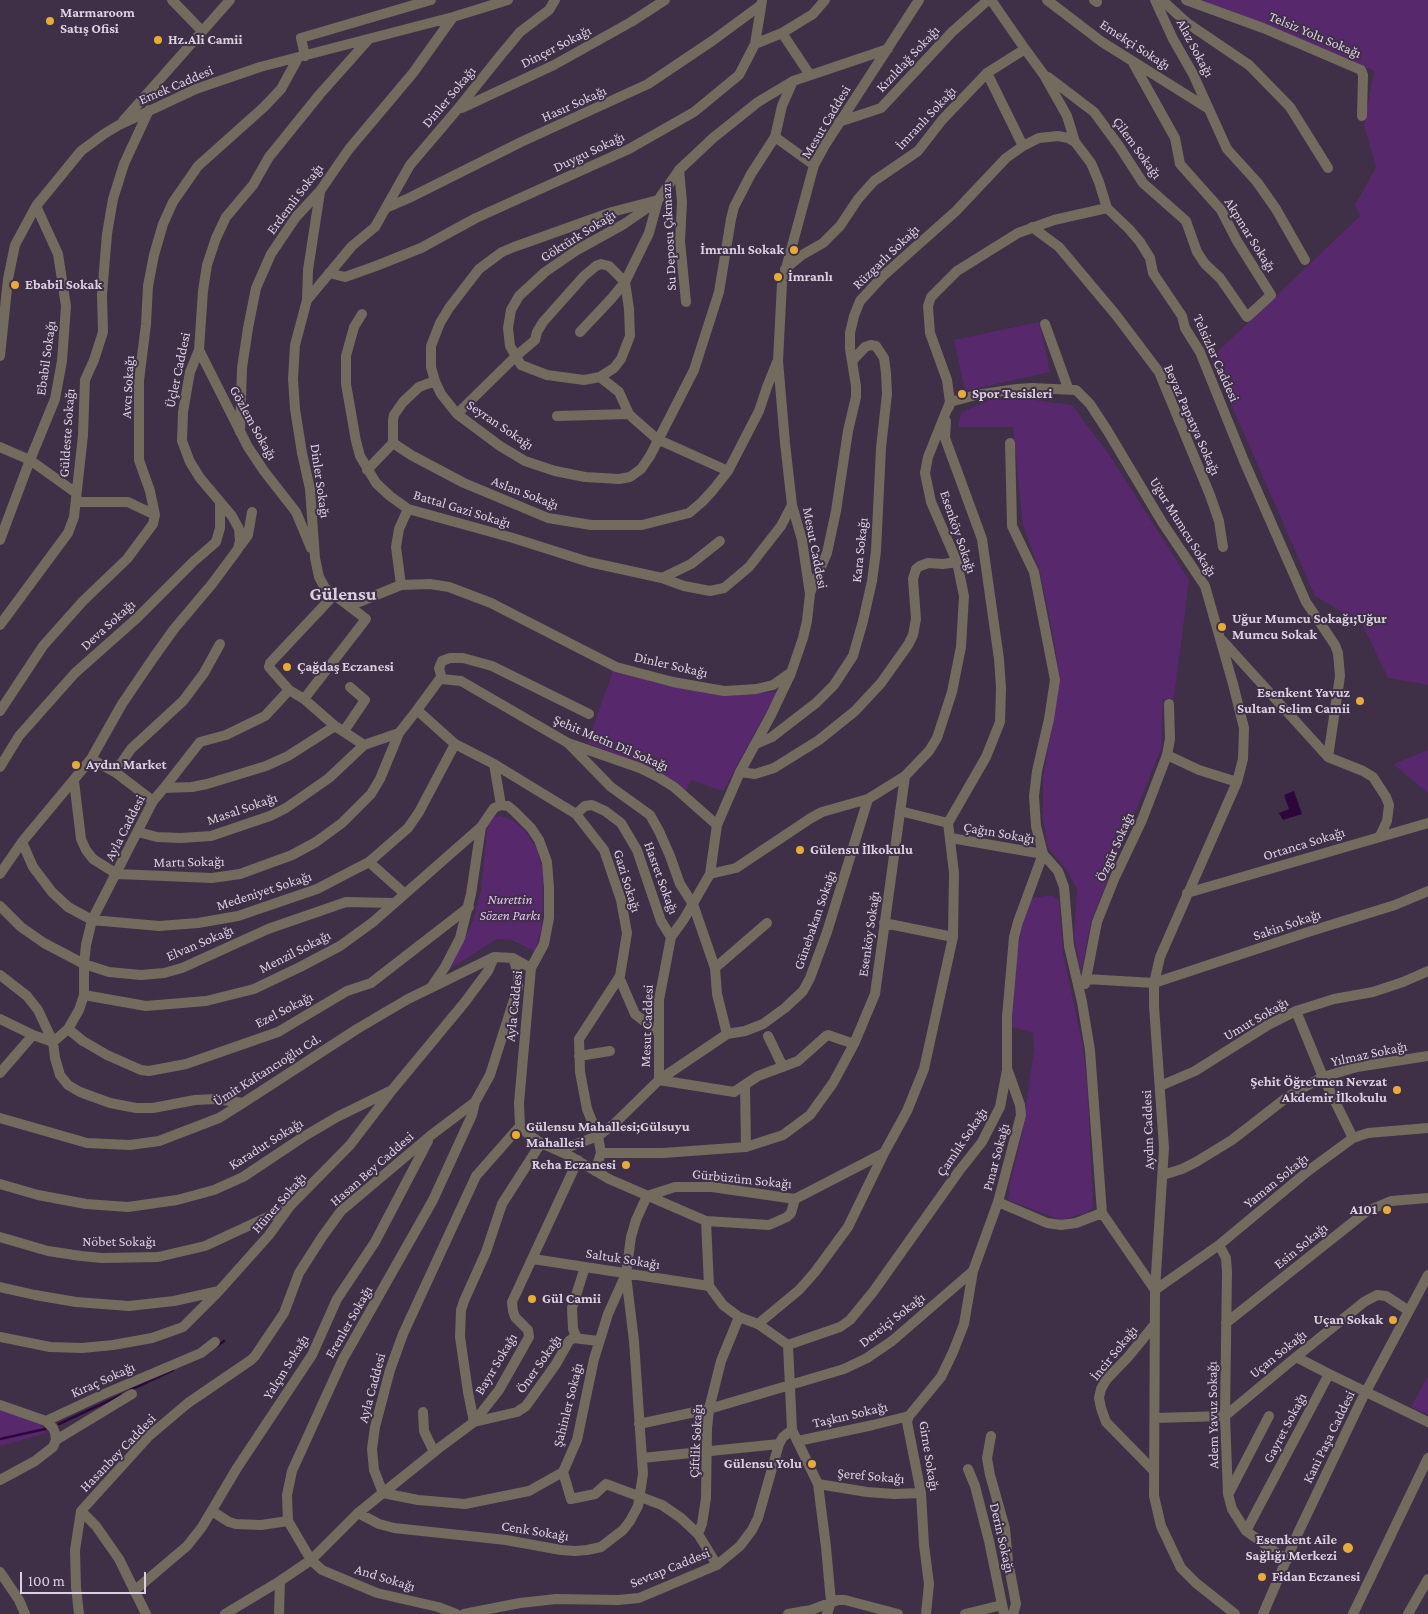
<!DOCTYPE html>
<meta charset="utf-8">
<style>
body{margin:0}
#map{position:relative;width:1428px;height:1614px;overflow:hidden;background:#3f2f47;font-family:"Crimson Pro",serif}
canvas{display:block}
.scale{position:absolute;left:20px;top:1572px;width:126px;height:22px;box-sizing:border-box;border:2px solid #dad0df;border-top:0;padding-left:6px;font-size:15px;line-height:18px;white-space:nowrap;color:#dad0df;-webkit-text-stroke:4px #3f2f47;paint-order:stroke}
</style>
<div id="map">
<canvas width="1428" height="1614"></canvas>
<div class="scale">100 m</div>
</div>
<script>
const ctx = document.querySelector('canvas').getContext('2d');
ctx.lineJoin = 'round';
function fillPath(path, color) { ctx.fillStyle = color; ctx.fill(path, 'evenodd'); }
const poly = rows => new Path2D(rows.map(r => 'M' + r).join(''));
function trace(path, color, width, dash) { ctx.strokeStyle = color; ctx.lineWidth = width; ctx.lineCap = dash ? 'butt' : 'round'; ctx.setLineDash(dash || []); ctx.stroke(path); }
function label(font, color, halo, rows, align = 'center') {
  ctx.font = font + ' "Crimson Pro",serif'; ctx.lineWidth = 4; ctx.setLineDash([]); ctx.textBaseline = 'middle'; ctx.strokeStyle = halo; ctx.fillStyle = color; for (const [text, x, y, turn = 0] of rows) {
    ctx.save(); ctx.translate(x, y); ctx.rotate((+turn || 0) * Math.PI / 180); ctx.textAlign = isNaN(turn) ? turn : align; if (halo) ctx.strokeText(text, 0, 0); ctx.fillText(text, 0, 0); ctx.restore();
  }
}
const green = poly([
 [1202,0,1428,0,1428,685,1388,678,1362,624,1315,596,1211,358,1360,216,1355,205,1376,167,1364,125,1374,71],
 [1039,322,1050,372,965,391,954,340],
 [989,400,1035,400,1072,405,1110,456,1189,580,1174,698,1163,699,1161,749,1091,921,1081,973,1074,936,1077,889,1066,869,1048,848,1043,819,1043,777,1060,681,1055,646,1040,572,1023,525,1013,427,958,427,961,413],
 [613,671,660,684,723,695,777,692,723,791,691,780,686,791,661,773,587,743],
 [1428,750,1428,793,1393,764],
 [500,816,512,820,525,831,537,849,543,870,542,927,535,951,511,940,497,939,450,969,473,921,481,890,487,831,490,822,494,817],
 [1046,896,1053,896,1059,900,1063,954,1083,1047,1087,1082,1093,1207,1087,1213,1061,1220,1008,1200,1010,1183,1022,1134,1034,1050,1034,1033,1012,1027,1016,958,1024,915,1031,898],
 [1428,1376,1428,1414,1411,1407],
 [0,1410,41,1425,47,1433,0,1446]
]);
const water = poly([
 [1294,791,1302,814,1283,820,1279,813,1289,809,1284,795]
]);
const stream = poly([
 [217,1346,224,1341],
 [130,1390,173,1370],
 [59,1424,121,1395],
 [0,1439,45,1429]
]);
const minor = poly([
 [172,0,202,31],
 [555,0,549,10,520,32,500,56,456,111,410,165,375,227,352,246,307,300,295,345,293,379,295,409,302,453,310,489,315,558,319,577,325,588,349,606,401,585,430,584,449,587,491,603,616,667,673,682,724,691,742,690,756,689,773,685,790,673],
 [991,0,1025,49,1044,75,1067,116,1075,142,1091,163,1099,182,1107,208,1129,229,1140,242,1150,258,1153,273,1182,316,1185,328,1200,352,1244,461,1306,602,1335,645,1338,653,1340,676,1328,757],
 [1047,0,1102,42,1209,109],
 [1094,0,1097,2],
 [1155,0,1173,39,1193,74,1227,149,1257,182,1276,209,1305,260],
 [1162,0,1187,23,1249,65,1290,107,1328,168],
 [1186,0,1263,28,1361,70,1363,75,1362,116],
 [782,33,810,75],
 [755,44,762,1],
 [305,56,301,38,431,0],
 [987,73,1023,146],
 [1048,77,1094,112,1119,146,1143,183,1186,221,1197,252,1205,264,1220,278,1247,317,1271,295,1237,241,1221,210,1180,164,1175,138,1132,61],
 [462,108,554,65,631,22,665,0],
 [123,121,230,0],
 [839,122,881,108,952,32,988,0],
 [775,137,814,165],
 [679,170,682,202,680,241,686,302],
 [658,200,612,212,514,247,502,252,479,269,449,308,440,323,431,346,431,367,435,381,441,394,457,414,500,446,525,461,555,471,585,477,619,479,630,477,641,469,650,456,694,370,719,292,731,219,734,207,751,174,775,137,782,106,793,81],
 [653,204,624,224,577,250,545,272,519,296,511,310,508,328,510,346,521,365,547,375,584,380,600,377,614,368,621,359,630,336,629,309,625,282,649,233,658,200,679,170,713,138,758,102,793,81,888,49],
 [386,208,409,198,521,142,648,84,712,41,761,5],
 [1032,227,1059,247,1116,315,1159,372,1210,495,1219,521,1223,547],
 [785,269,802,255,823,243,840,226,858,199,874,181,918,151,942,120,987,73,1025,49],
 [329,273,345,277,376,266,421,248,476,218,629,149,694,112,739,75,755,44,782,33,813,14,825,0],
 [307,300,308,270,320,192],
 [362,314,354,327,346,356,346,384,356,441,360,456,376,483,390,496,408,509,513,538,589,562,662,578,684,586,710,591,724,588,749,567,781,526,792,505],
 [1045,324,1068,388],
 [199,350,248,447,264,471,296,512,311,548],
 [0,356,8,279,15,245,36,206,81,151,104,134,119,125,196,89,260,67,453,17,508,0],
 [600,377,619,392,629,414,633,418,657,439,728,471],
 [949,407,950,402,947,380,930,333,928,306,931,297,957,271,1018,233,1054,220,1107,208],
 [457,414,515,357,535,340,537,332,543,322,584,276,596,266,601,264,609,266,625,282,612,298,580,332],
 [557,416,629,414],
 [240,432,242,368,248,328,256,288,271,254,296,217,320,191,349,149,413,73,453,17],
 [393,443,411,455,464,483,548,518,591,525,642,525,689,513,702,502,713,490,728,471,759,411,767,387,777,362],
 [1010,443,1012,526,1034,572,1055,680,1049,719,1037,771,1034,796,1036,826,1043,854,1058,871,1064,887,1069,946,1082,1002,1090,1050,1102,1213,1155,1290,1219,1245,1308,1171,1353,1138,1368,1133,1428,1128],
 [0,447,30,460,76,493],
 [367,470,393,443,393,420,394,415,403,402,419,387,435,381],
 [76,502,128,502,155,515],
 [0,540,30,460,55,399,62,361,66,306,58,254,36,206],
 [240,546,248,535,252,512],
 [662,578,691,564,720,541],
 [401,585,396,547,399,529,408,509],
 [810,593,827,553,836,511,848,431,856,397,856,386,850,349,850,333,854,316,860,301,883,276,956,211,1006,158,1023,146,1039,138,1058,136,1068,138,1075,142],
 [333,596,270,663,269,667,289,690,304,699,335,726],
 [0,625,68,533,74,517,83,435,85,380,94,360,103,332,102,295,107,234,113,199,124,164,149,110],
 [1221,639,1328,757,1363,771,1373,777,1386,797,1389,805,1387,821,1380,836],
 [442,679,439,668,442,661,450,658,463,658,492,666,589,714],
 [304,699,366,619,349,606],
 [417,710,439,680,442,679,461,681,568,743,640,768,658,777,674,787,717,825],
 [0,711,43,646,83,601,127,559,153,524,155,515,150,491,139,460,139,381,146,324,148,286,154,255,163,224,173,202,198,166,264,107,281,89,298,58],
 [344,731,365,700,350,687],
 [568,743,611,787,650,815,659,831,670,856,680,884,693,904,715,968,717,994,727,1034,659,1080],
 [756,744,772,737,790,723,816,703,834,685,853,656,863,621,872,581,876,551,881,448,887,394,886,373,884,358,876,346,871,345,865,347,852,361],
 [1167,755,1199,770,1237,782],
 [91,759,115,772],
 [494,764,576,814,604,850,621,900,627,933,620,976,579,1039,580,1072,587,1109,598,1136,601,1153,595,1171],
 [0,767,19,736,75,673,137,618,193,562,216,542,220,528,220,502],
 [740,772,755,774,774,768,819,740,855,711,881,683,908,645,913,635,916,619,913,579,916,569,920,566,928,563,943,564,957,562],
 [74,781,81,839,86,850,93,859,117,874,212,878,240,874,292,855,316,842,342,823,371,794,380,779,399,733],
 [164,788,200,742,226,735,265,716,289,690],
 [153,801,115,772,131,749,183,701,204,673,220,644],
 [900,811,948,823],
 [576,814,585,806,592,805,605,811,621,823,637,850,661,921,671,937],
 [138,832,157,837,181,838,211,836,270,816,286,808,329,778,364,745],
 [22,842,33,867,52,892,68,907,92,920,159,926,198,923,238,916,317,889,369,862,408,828,419,812,455,744],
 [369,862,405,894],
 [0,874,22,842,91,759,122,704,154,657,174,629,212,584,238,549,240,541,239,529,232,516,200,478,190,462,182,441,183,412,190,372,199,350,203,291,207,265,216,238,226,217,253,185,269,157,320,94,369,39],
 [710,874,736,868,811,818,822,812,868,799,905,776],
 [1187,893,1428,823],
 [0,906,21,927,44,943,84,964,109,972,141,975,164,973,182,968,268,929,346,902,394,903],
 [884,923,953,937],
 [715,968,767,923],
 [0,975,27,996,38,1010,53,1042,55,1058,60,1075,68,1085,80,1092,110,1103,136,1108,153,1108,195,1100,216,1099,243,1103],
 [619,977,635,1014,658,1032],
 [1086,979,1154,983,1308,932,1395,905,1428,891],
 [1085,984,1097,922,1115,877,1142,820,1167,755,1170,739,1169,704],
 [432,986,445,967,460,938,471,894,481,827,494,808,501,805],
 [84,995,146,1006,206,1001,254,989,300,967,340,946,373,922,481,827],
 [1296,1011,1323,1077,1353,1138],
 [0,1019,33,1035],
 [68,1029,83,1041,107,1055,141,1070,149,1071,186,1064,278,1032,347,991,371,983,469,907],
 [727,1034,745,1031,763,1024,785,1008,803,991,810,978,827,932,868,799],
 [768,1036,783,1067],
 [53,1042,68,1029,79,1010,84,995,84,964,86,945,92,920,153,801,164,788,192,787,207,784,266,766,288,756,335,726,364,745,399,733,417,710,455,744,494,764,501,805,508,806,514,811,531,828,539,840,547,862,549,888,549,918,544,944,531,968,519,1103,520,1126],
 [579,1056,610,1051],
 [1008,1071,1020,1105,1021,1115,998,1202,1047,1223,1061,1225,1076,1223,1102,1213],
 [0,1073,33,1035,53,1042],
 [659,1080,734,1092,758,1076,798,1061,826,1036,828,1035,854,1044,875,994,905,776,929,751,937,738,952,692,961,647,964,596,957,562,931,502,925,473,928,457,950,402,976,395,1017,389,1032,388,1076,390,1090,404,1107,430,1162,522,1205,586,1233,684,1244,728,1243,759,1237,782,1160,957,1154,983,1154,1006,1164,1148,1155,1290,1154,1496,1161,1526,1181,1568,1196,1583,1235,1614],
 [745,1085,746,1147],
 [1160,1086,1195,1071,1268,1025,1296,1011,1334,999,1373,992,1403,982,1428,971],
 [0,1118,87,1143,130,1145,159,1141,219,1118,243,1103,357,1029,408,999,494,957,513,958,531,968],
 [520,1126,528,1134,541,1143,570,1156,609,1179,706,1221,709,1286,723,1305,739,1317,758,1324,788,1345,792,1430,818,1484,826,1547,831,1602,827,1614],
 [560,1150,598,1136,614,1124,659,1080,659,1000,671,937,684,919,710,874,717,825,740,772,771,715,791,673,803,638,807,621,810,594,802,540,792,505,785,443,778,361,782,283,814,165,825,145,919,0],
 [601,1153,663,1153,746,1147,783,1135,810,1115,833,1083,854,1044],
 [1163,1175,1182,1169,1196,1162,1232,1140,1286,1098,1304,1087,1323,1077,1357,1067,1428,1056],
 [0,1184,38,1195,86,1204,128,1207,177,1200,214,1190,243,1177,303,1137,337,1117,390,1091],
 [706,1221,769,1225,787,1217,791,1213,795,1199],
 [0,1237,48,1251,81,1256,102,1258,158,1257,205,1246,289,1207],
 [1219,1245,1226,1258,1227,1272,1225,1416,1228,1494,1232,1509,1246,1531,1287,1560],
 [533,1259,709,1286],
 [0,1287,35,1295,76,1302,129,1306,174,1301,219,1291,269,1235,290,1206,350,1145,393,1089,465,1002,488,971,494,957],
 [1226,1323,1367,1211,1391,1201,1428,1198],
 [758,1324,799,1290,815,1272,848,1227,884,1153,907,1111,924,1069,953,937,954,873,948,823,986,757,1000,722,1001,688,999,659,982,539,945,438,946,421],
 [0,1337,50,1347,82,1348,113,1345,152,1338,183,1327,219,1291],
 [577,1338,573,1329,572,1308,585,1267],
 [788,1345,840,1327,850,1320,873,1292,959,1171,982,1142,1000,1107,1007,1070,1007,1017,1014,937,1018,922,1043,854,951,838],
 [1296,1357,1329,1374],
 [0,1405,46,1421,104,1394,201,1353,215,1342],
 [423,1412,424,1431,434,1452],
 [1155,1418,1225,1416,1296,1357,1364,1302,1377,1295,1386,1296,1409,1311],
 [474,1422,468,1392,460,1337,461,1310,464,1301,486,1252,502,1204,541,1143],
 [474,1422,517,1412,526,1406,556,1364,569,1341,573,1338,599,1341],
 [639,1424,709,1409,844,1369,867,1358,892,1341,973,1271],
 [991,1436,987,1458,990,1475,1005,1528,1008,1561,1016,1604,1013,1614],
 [56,1440,132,1394],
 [798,1441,873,1425,909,1416],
 [642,1458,779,1444],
 [968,1469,975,1486,989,1541,1004,1614],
 [1153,1470,1106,1422,1101,1408,1099,1398,1101,1389,1106,1380,1128,1357,1155,1324],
 [563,1472,571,1499,595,1494,606,1484,662,1505,681,1518,698,1534],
 [0,1480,35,1461,53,1447,56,1440,55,1433,53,1428,46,1421],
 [818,1484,867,1492,894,1494,921,1493],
 [383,1493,418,1500,465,1504,529,1491,563,1472,577,1440,594,1359,608,1314,626,1274,631,1237,636,1220,647,1196,675,1187,712,1187,795,1199,884,1153],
 [383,1493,374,1470,372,1449,375,1427,390,1370,403,1334,476,1176,520,1126],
 [1229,1493,1269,1416],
 [81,1511,96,1526,119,1559,146,1614],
 [212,1511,229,1522,236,1524,261,1525,288,1521],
 [358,1513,379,1524,394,1528,506,1540,561,1550,575,1551,587,1550,601,1547,623,1530,630,1521,638,1506,643,1474,634,1341,626,1275],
 [1246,1531,1329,1374,1428,1422],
 [717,1565,698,1534,702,1524,706,1498,707,1429,709,1409,721,1361,739,1317],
 [0,1572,19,1600,25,1614],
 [134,1591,187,1546,202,1527,237,1468,312,1355,337,1299,375,1242,428,1141],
 [79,1614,76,1587,75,1550,81,1511,149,1436,188,1403,251,1360,255,1356,284,1313,299,1273,322,1237,341,1211,430,1136,475,1102,490,1075,518,987,518,973,513,958],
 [225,1614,280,1581,311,1560,358,1513,439,1448,474,1422,499,1390,529,1337,528,1330,515,1317,513,1311,512,1302,578,1160],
 [279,1614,280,1581],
 [456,1614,438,1607,377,1593,322,1570,311,1560,288,1521,287,1495,292,1471,343,1359,433,1200,472,1115,475,1102],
 [464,1614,520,1603,556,1599,618,1600,639,1598,717,1565,740,1546,752,1530,758,1518,779,1444,783,1437,792,1430],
 [788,1614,811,1610,838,1600,845,1600,898,1614],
 [926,1614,929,1584,924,1545,921,1493,907,1422,909,1416,941,1377,953,1352,964,1324,973,1271,998,1202],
 [965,1614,1002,1605],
 [1263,1614,1298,1533,1361,1401,1428,1275],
 [1353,1614,1428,1458],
 [1408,1614,1428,1579]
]);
const markers = [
 [50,21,5,"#e7ac36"],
 [158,40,5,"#e7ac36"],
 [794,250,5,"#e7ac36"],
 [778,277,5,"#e7ac36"],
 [15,285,5,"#e7ac36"],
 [962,394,5,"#e7ac36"],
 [1222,627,5,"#e7ac36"],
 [287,667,5,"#e7ac36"],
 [1360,701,5,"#e7ac36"],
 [76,765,5,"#e7ac36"],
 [800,850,5,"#e7ac36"],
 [1397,1090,5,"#e7ac36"],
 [516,1135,5,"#e7ac36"],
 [626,1165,5,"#e7ac36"],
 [1387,1210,5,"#e7ac36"],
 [532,1299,5,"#e7ac36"],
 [1393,1320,5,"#e7ac36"],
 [812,1464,5,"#e7ac36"],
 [1348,1548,6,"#e7ac36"],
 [1262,1577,5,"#e7ac36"]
];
const poiNames = [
 ["Marmaroom",60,13],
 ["Satış Ofisi",60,29],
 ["Hz.Ali Camii",168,40],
 ["İmranlı Sokak",784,250,"right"],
 ["İmranlı",788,277],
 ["Ebabil Sokak",25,285],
 ["Spor Tesisleri",972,394],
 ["Uğur Mumcu Sokağı;Uğur",1232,619],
 ["Mumcu Sokak",1232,635],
 ["Çağdaş Eczanesi",297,667],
 ["Esenkent Yavuz",1350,693,"right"],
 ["Sultan Selim Camii",1350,709,"right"],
 ["Aydın Market",86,765],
 ["Gülensu İlkokulu",810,850],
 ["Şehit Öğretmen Nevzat",1387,1082,"right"],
 ["Akdemir İlkokulu",1387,1098,"right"],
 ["Gülensu Mahallesi;Gülsuyu",526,1127],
 ["Mahallesi",526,1143],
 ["Reha Eczanesi",616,1165,"right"],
 ["A101",1377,1210,"right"],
 ["Gül Camii",542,1299],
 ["Uçan Sokak",1383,1320,"right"],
 ["Gülensu Yolu",802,1464,"right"],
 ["Esenkent Aile",1337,1540,"right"],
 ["Sağlığı Merkezi",1337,1556,"right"],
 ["Fidan Eczanesi",1272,1577]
];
const streetNames = [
 ["Telsiz Yolu Sokağı",1315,35,23],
 ["Emekçi Sokağı",1135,45,33],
 ["Dinçer Sokağı",556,47,-27],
 ["Alaz Sokağı",1195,48,62],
 ["Kızıldağ Sokağı",908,59,-47],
 ["Emek Caddesi",176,85,-23],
 ["Dinler Sokağı",449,97,-50],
 ["Hasır Sokağı",574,104,-24],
 ["İmranlı Sokağı",926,118,-47],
 ["Mesut Caddesi",826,122,-59],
 ["Çilem Sokağı",1137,148,54],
 ["Duygu Sokağı",589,152,-25],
 ["Erdemli Sokağı",295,199,-53],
 ["Akpınar Sokağı",1250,235,58],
 ["Göktürk Sokağı",578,236,-32],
 ["Su Deposu Çıkmazı",669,237,-93],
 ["Rüzgarlı Sokağı",886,257,-44],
 ["Ebabil Sokağı",46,358,-82],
 ["Telsizler Caddesi",1216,358,66],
 ["Üçler Caddesi",178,370,-78],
 ["Avcı Sokağı",128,387,-87],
 ["Beyaz Papatya Sokağı",1192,420,66],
 ["Gözlem Sokağı",253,423,61],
 ["Seyran Sokağı",500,425,34],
 ["Güldeste Sokağı",67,433,-86],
 ["Dinler Sokağı",320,481,82],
 ["Aslan Sokağı",525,493,21],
 ["Battal Gazi Sokağı",462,509,17],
 ["Uğur Mumcu Sokağı",1183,527,58],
 ["Esenköy Sokağı",958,532,71],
 ["Mesut Caddesi",815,548,79],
 ["Kara Sokağı",860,550,-84],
 ["Deva Sokağı",108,625,-42],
 ["Dinler Sokağı",671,665,13],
 ["Şehit Metin Dil Sokağı",611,743,23],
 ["Masal Sokağı",242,809,-19],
 ["Ayla Caddesi",125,828,-63],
 ["Çağın Sokağı",999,833,10],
 ["Ortanca Sokağı",1304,844,-17],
 ["Özgür Sokağı",1115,847,-66],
 ["Martı Sokağı",189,862,-1],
 ["Hasret Sokağı",661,878,70],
 ["Gazi Sokağı",627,881,73],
 ["Medeniyet Sokağı",264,891,-18],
 ["Günebakan Sokağı",815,920,-71],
 ["Sakin Sokağı",1287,925,-19],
 ["Esenköy Sokağı",869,934,-82],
 ["Elvan Sokağı",200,943,-23],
 ["Menzil Sokağı",295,952,-27],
 ["Ayla Caddesi",514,1006,-84],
 ["Ezel Sokağı",284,1010,-27],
 ["Umut Sokağı",1256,1019,-30],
 ["Mesut Caddesi",647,1026,-88],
 ["Yılmaz Sokağı",1369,1054,-12],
 ["Ümit Kaftancıoğlu Cd.",267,1070,-32],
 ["Aydın Caddesi",1148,1130,-92],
 ["Çamlık Sokağı",962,1142,-56],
 ["Karadut Sokağı",266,1144,-32],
 ["Pınar Sokağı",996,1157,-75],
 ["Hasan Bey Caddesi",372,1169,-41],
 ["Gürbüzüm Sokağı",742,1179,6],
 ["Yaman Sokağı",1276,1181,-39],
 ["Hüner Sokağı",279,1203,-49],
 ["Nöbet Sokağı",119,1242],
 ["Esin Sokağı",1301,1246,-39],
 ["Saltuk Sokağı",623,1259,9],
 ["Dereiçi Sokağı",892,1320,-38],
 ["Erenler Sokağı",349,1322,-60],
 ["İncir Sokağı",1114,1353,-51],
 ["Uçan Sokağı",1278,1354,-39],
 ["Bayır Sokağı",496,1364,-59],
 ["Öner Sokağı",539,1364,-55],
 ["Yalçın Sokağı",286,1367,-58],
 ["Kıraç Sokağı",103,1380,-24],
 ["Ayla Caddesi",372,1388,-75],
 ["Şahinler Sokağı",568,1405,-76],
 ["Taşkın Sokağı",850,1415,-13],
 ["Adem Yavuz Sokağı",1213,1415,-91],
 ["Gayret Sokağı",1285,1428,-62],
 ["Kani Paşa Caddesi",1329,1437,-64],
 ["Çiftlik Sokağı",696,1441,-87],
 ["Hasanbey Caddesi",118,1453,-46],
 ["Girne Sokağı",929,1456,81],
 ["Şeref Sokağı",871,1476,5],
 ["Cenk Sokağı",535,1531,9],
 ["Derin Sokağı",1002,1538,77],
 ["Sevtap Caddesi",670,1568,-22],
 ["And Sokağı",385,1578,17]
];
const parkNames = [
 ["Nurettin",510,900],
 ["Sözen Parkı",510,916]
];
const districtNames = [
 ["Gülensu",343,594]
];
fillPath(green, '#58286d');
fillPath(water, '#2d073b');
trace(stream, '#2d073b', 2.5);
trace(minor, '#726b5e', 10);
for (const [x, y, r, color] of markers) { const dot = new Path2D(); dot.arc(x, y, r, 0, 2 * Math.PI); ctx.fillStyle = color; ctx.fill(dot); trace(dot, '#3f2f47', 2); }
label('bold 14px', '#dad0df', '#3f2f47', poiNames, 'left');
label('14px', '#dad0df', '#3f2f47', streetNames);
label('italic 14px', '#e7bffa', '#3f2f47', parkNames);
label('bold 19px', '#dad0df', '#3f2f47', districtNames);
</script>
